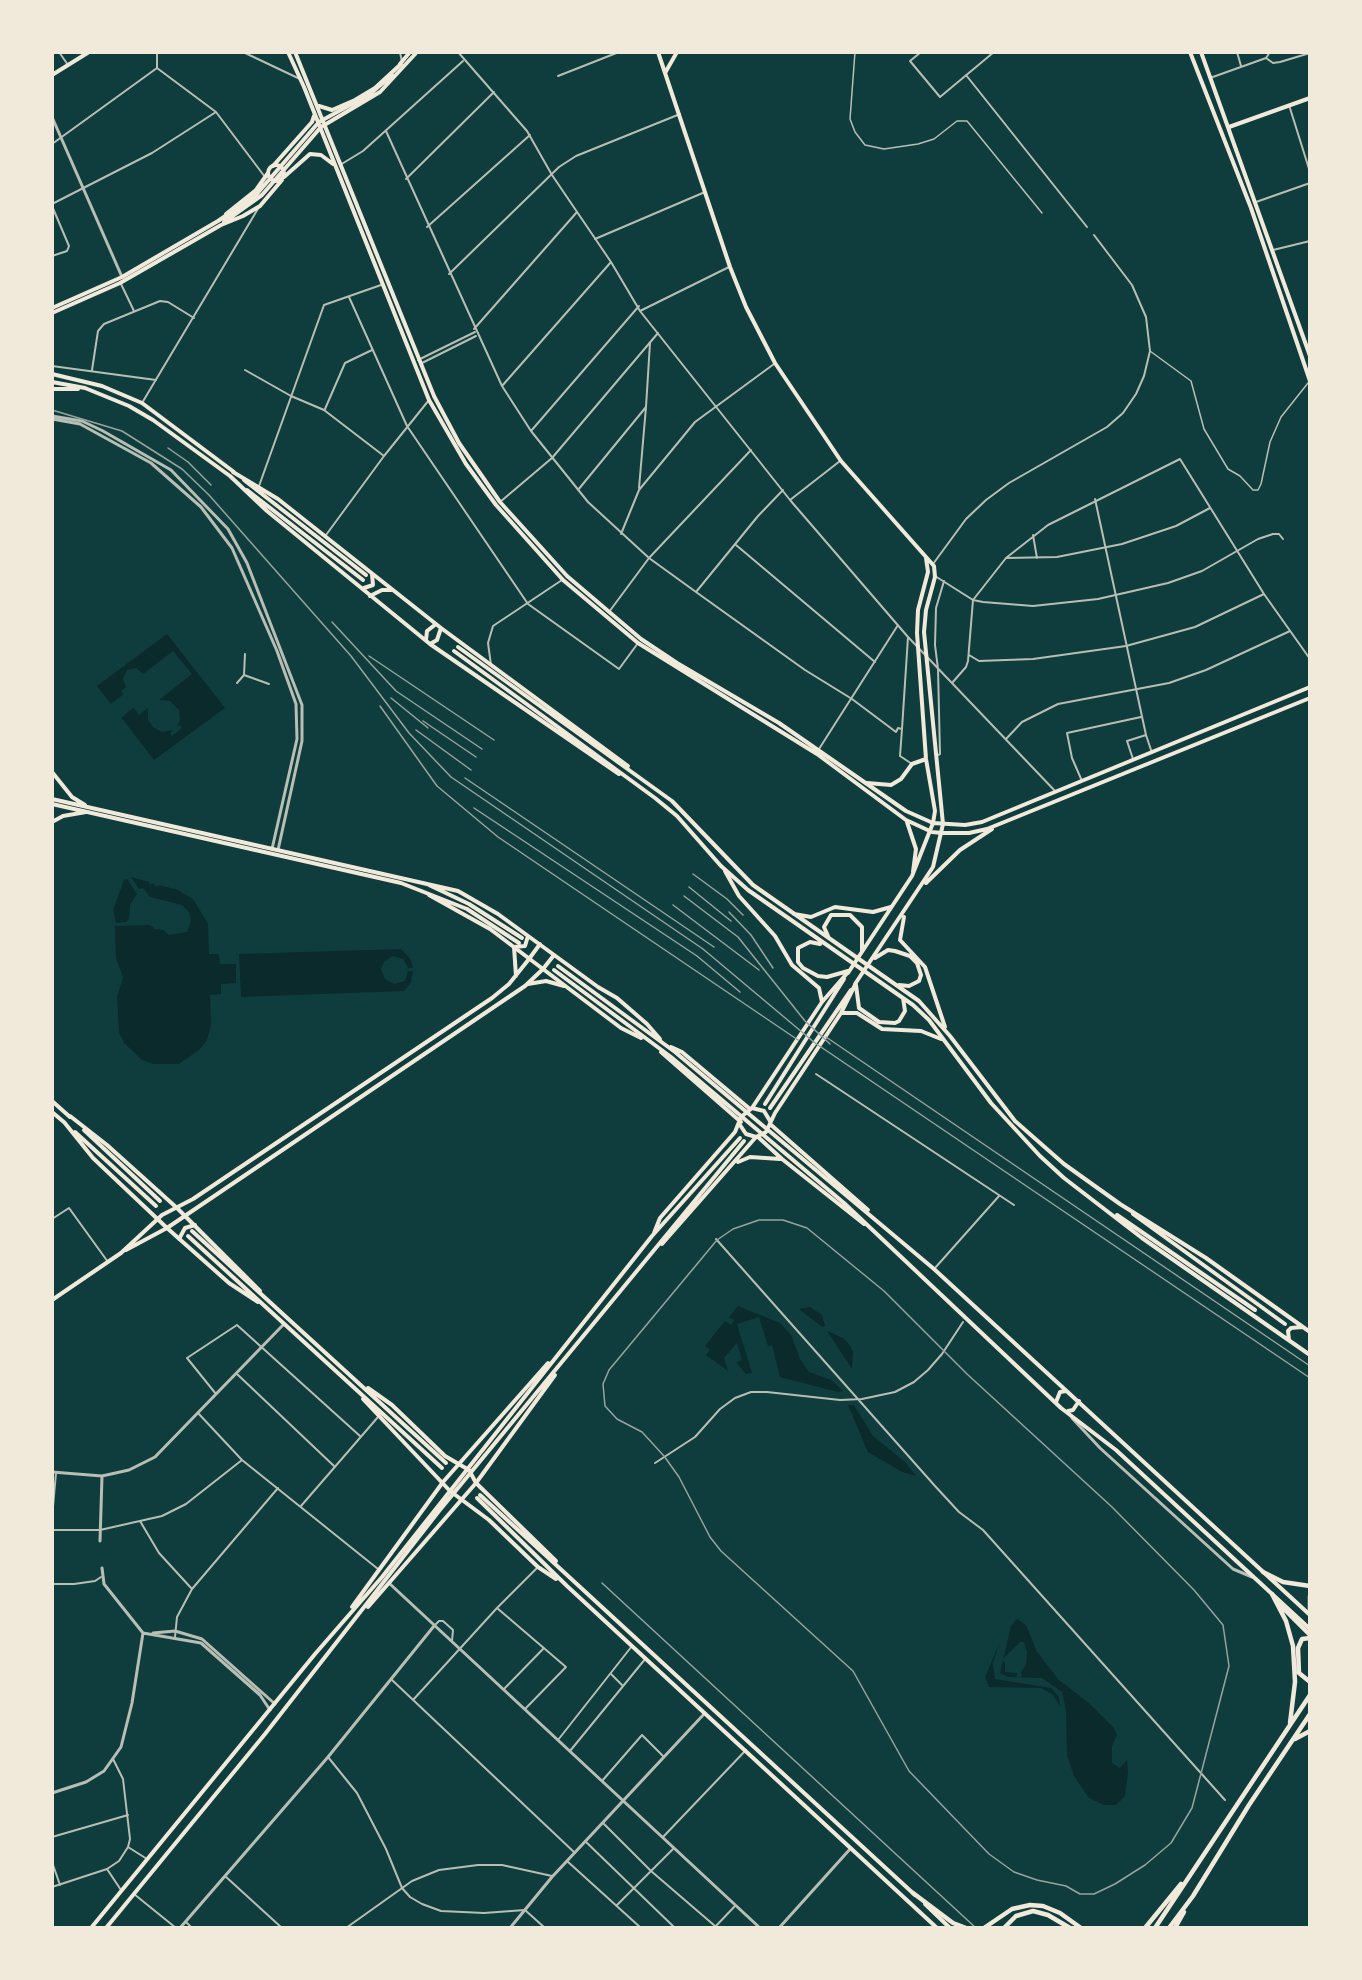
<!DOCTYPE html>
<style>
body{margin:0}
#map{position:relative;width:1362px;height:1980px;overflow:hidden;background:#0f3d3e;font-family:Figtree,sans-serif}
canvas{display:block}
.frame{position:absolute;inset:0;border:54px solid #f1e9da;pointer-events:none}
</style>
<div id="map">
<canvas width="1362" height="1980"></canvas>
<div class="frame"></div>
</div>
<script>
const ctx = document.querySelector('canvas').getContext('2d');
ctx.lineJoin = 'round';
function fillPath(path, color) { ctx.fillStyle = color; ctx.fill(path, 'evenodd'); }
const poly = rows => new Path2D(rows.map(r => 'M' + r).join(''));
function trace(path, color, width, dash) { ctx.strokeStyle = color; ctx.lineWidth = width; ctx.lineCap = dash ? 'butt' : 'round'; ctx.setLineDash(dash || []); ctx.stroke(path); }
const water = poly([
 [167,634,225,708,154,760,97,686],
 [173,651,192,674,159,700,170,701,179,710,180,720,177,727,180,725,182,728,172,736,170,733,173,730,162,732,153,727,148,719,148,708,139,715,121,691,126,687,123,679,127,670,136,668,143,674],
 [131,877,149,882,150,885,153,883,156,887,159,885,178,890,193,899,208,924,209,954,219,954,220,964,236,964,236,983,221,984,221,994,210,995,211,1025,207,1040,199,1050,179,1064,154,1064,142,1060,124,1043,119,1032,117,997,123,977,116,958,115,926,150,925,155,929,164,930,169,935,187,932,191,921,189,912,182,905,150,897,143,888,139,889],
 [127,879,137,894,130,905,129,919,126,922,116,923,113,910,124,880],
 [401,949,411,960,413,968,408,968,403,959,393,956,384,962,381,969,385,979,394,984,405,981,408,971,413,971,411,982,404,991,241,997,239,954],
 [738,1306,780,1323,791,1335,800,1359,809,1372,831,1380,843,1391,838,1392,780,1377,772,1345,768,1346,759,1317,737,1324,752,1373,746,1374,736,1362,742,1360,737,1343,724,1358,728,1371,706,1355,710,1350,705,1346,725,1321,731,1325,734,1320,729,1317],
 [810,1307,822,1315,825,1326,822,1327,799,1309],
 [827,1331,843,1338,850,1345,853,1352,852,1369],
 [848,1405,854,1405,873,1436,905,1462,916,1476,902,1472,868,1452],
 [1017,1619,1026,1625,1037,1652,1059,1680,1090,1704,1114,1728,1117,1735,1112,1746,1112,1763,1120,1768,1127,1760,1128,1773,1125,1796,1116,1805,1104,1805,1089,1798,1074,1776,1067,1755,1066,1710,1062,1692,1042,1678,1008,1677,1000,1673,1011,1626],
 [1000,1642,993,1663,995,1679,1051,1688,1059,1697,1060,1706,1052,1694,1041,1688,989,1687,985,1677]
]);
const pier = poly([
 [124,694,134,707,119,720,108,706],
 [1020,1642,1024,1642,1027,1652,1026,1665,1021,1672,1022,1677,1017,1677,1017,1673,1005,1672,1005,1662,1001,1661]
]);
const service = poly([
 [855,52,850,119,855,132,865,145,884,149,918,144,934,139,957,121,967,121,1042,213],
 [1150,351,1191,381,1204,429,1228,469,1240,476,1253,490,1258,490,1261,484,1270,442,1281,417,1308,383]
]);
const pedestrian = poly([
 [400,52,402,62],
 [921,52,910,61,940,97,994,52],
 [966,75,1087,227],
 [1095,499,1146,735],
 [244,675,245,654],
 [237,683,244,675,269,684],
 [716,1239,935,1486,959,1512,983,1530,1225,1800],
 [655,1463,695,1437,720,1409,735,1398,751,1392,767,1392,840,1400,862,1399,895,1392,914,1382,928,1370,942,1354,963,1322]
]);
const minor = poly([
 [59,52,68,65],
 [243,52,300,79],
 [458,52,527,131,552,175,611,262,640,311,790,500,908,637,1056,792],
 [1237,52,1241,66],
 [1266,58,1273,63,1280,62,1310,53],
 [157,68,216,112,265,177],
 [157,68,157,52],
 [558,76,619,52],
 [1210,78,1266,58,1270,52],
 [1289,105,1310,172],
 [386,131,502,386,531,431,588,502,649,558,696,592,805,670,852,699,896,732,898,728,902,729,900,756,912,764],
 [52,144,157,68],
 [340,165,363,151,463,61],
 [406,179,494,92],
 [1256,202,1310,183],
 [52,204,152,153,216,112],
 [52,206,69,246,67,251,52,256],
 [427,227,530,135],
 [595,239,705,192],
 [1273,250,1310,241],
 [449,274,559,167,576,156,680,114],
 [121,284,134,311],
 [349,297,407,426,528,604,619,669,638,643],
 [640,311,729,267],
 [474,329,577,212],
 [418,360,475,332],
 [422,363,476,336],
 [52,366,156,380],
 [92,370,98,331,104,324,160,301,168,302,194,318],
 [245,370,291,396,324,410,384,456],
 [502,386,611,262],
 [142,403,259,207],
 [325,409,345,363,372,350],
 [531,431,639,306],
 [259,486,324,305,381,285],
 [639,488,646,407],
 [578,490,646,407,650,343],
 [790,500,840,461],
 [500,502,552,458,658,333],
 [621,534,639,490,695,422,774,364],
 [326,535,384,456,429,400],
 [1033,535,1037,558],
 [736,545,875,662],
 [1006,558,1057,557,1122,544,1176,526,1210,508],
 [933,564,966,519,986,500,1009,483,1107,427,1123,413,1136,394,1144,376,1150,351,1146,317,1132,285,1094,235],
 [935,576,973,600,983,602,1033,606,1098,599,1168,583,1202,571,1258,539,1273,534,1279,534,1283,539],
 [696,592,758,516,783,490],
 [609,612,649,558,751,450],
 [969,655,979,661,1033,659,1126,646,1195,627,1264,594],
 [491,665,488,643,493,626,562,580],
 [952,683,966,667,968,661,973,600,1006,558,1048,525,1180,459,1264,594,1310,659],
 [902,729,908,637],
 [1006,739,1022,722,1058,704,1169,683,1206,670,1290,631],
 [819,749,898,625],
 [938,755,940,754,938,669,935,645,936,608,944,581],
 [1133,759,1127,741,1146,735,1152,753],
 [1082,781,1072,758,1067,733,1141,717],
 [816,1074,1014,1205],
 [52,1219,69,1208,108,1262],
 [935,1268,999,1196],
 [237,1374,334,1466],
 [216,1394,187,1358,237,1325,360,1436],
 [198,1413,242,1460,378,1569],
 [301,1506,378,1417],
 [52,1518,56,1473],
 [140,1521,159,1553,192,1589],
 [52,1530,100,1530,162,1516,186,1504,242,1460],
 [52,1584,74,1584,95,1581,101,1577],
 [497,1608,566,1667,525,1709],
 [434,1626,439,1621,443,1621,453,1630,452,1641],
 [175,1637,177,1617,192,1589,278,1488],
 [611,1674,622,1685],
 [392,1680,575,1853],
 [504,1689,544,1648],
 [413,1700,497,1608,538,1567],
 [558,1740,632,1646],
 [570,1751,646,1658],
 [328,1757,357,1793,386,1849,402,1888,410,1897,422,1904,441,1911,484,1913,525,1910,545,1928],
 [602,1781,642,1735,664,1757],
 [603,1823,651,1871,715,1926],
 [52,1837,128,1815],
 [663,1837,746,1750],
 [585,1841,675,1928],
 [128,1847,147,1859],
 [567,1861,641,1928],
 [52,1862,60,1885],
 [107,1869,121,1890],
 [225,1876,282,1928],
 [52,1887,107,1869,119,1861,128,1847,130,1839,123,1779,113,1759],
 [134,1894,176,1928],
 [617,1905,674,1848],
 [186,1922,192,1928],
 [346,1928,412,1881,439,1870,478,1865,502,1865,552,1876],
 [714,1928,735,1906]
]);
const tertiary = poly([
 [52,117,122,277],
 [52,416,82,421,103,431,171,470,228,529,247,563,302,705,302,741,278,850],
 [52,419,80,424,151,463,201,507,232,548,277,651,296,704,297,739,272,849],
 [1072,1418,1100,1448,1233,1569,1252,1577],
 [52,1472,102,1476,129,1470,155,1457,283,1325],
 [100,1541,102,1476],
 [102,1568,104,1584,143,1633,201,1643,260,1695,270,1710],
 [390,1584,760,1928],
 [153,1633,175,1631,202,1639,275,1704],
 [52,1793,86,1782,104,1771,121,1747,132,1703,143,1633],
 [180,1928,328,1757,434,1626],
 [510,1928,552,1877,705,1713],
 [779,1928,851,1848]
]);
const secondary = poly([
 [658,52,730,267,746,307,775,363,841,461,934,566,935,577,926,610,924,632,943,824],
 [400,64,410,52],
 [665,73,677,52],
 [52,75,89,52],
 [1229,127,1310,98],
 '268 173a8 8 0 1 1 16 0a8 8 0 1 1-16 0Z',
 [226,214,256,190,268,173],
 [218,221,255,196,319,122,370,94,392,75],
 [224,222,262,195,321,127,380,92,417,52],
 [52,308,122,277,218,221],
 [52,313,120,283,221,225,243,216,260,206,282,180],
 [926,558,928,572,918,610,917,633,926,759,935,811,933,823],
 [867,783,891,785,901,779,912,764,926,759],
 [514,947,516,976],
 [528,984,546,981,564,986],
 [126,1250,167,1228,525,986,543,969],
 [52,1300,121,1253,162,1215,193,1199,492,998,509,984,529,959]
]);
const primary = poly([
 [288,52,304,87,429,400,466,464,496,505,563,580,638,643,817,754,906,820,932,832,942,833,969,833,987,829,1310,698],
 [295,52,434,396,459,443,500,502,567,576,641,639,677,663,779,723,906,811,933,823,965,825,982,822,1310,687],
 [1190,52,1251,208,1310,381],
 [1201,52,1310,356],
 [319,106,332,110,355,100,375,88,401,64],
 [273,166,312,122,314,116],
 [284,177,310,154,321,155,333,164],
 [52,374,102,386,142,403,234,472],
 [52,382,85,388,129,406,153,420,230,476],
 [52,389,78,389],
 [233,472,278,499,441,628,628,766],
 [230,476,267,511,430,644,619,774],
 [244,480,366,575],
 [247,490,363,580],
 [364,588,373,585,372,574],
 [370,596,382,590,392,590],
 [426,640,427,631,436,624],
 [430,644,437,640,441,628],
 [458,647,672,801,753,885,919,1001,950,1036,1015,1121,1064,1164,1120,1204,1206,1258,1310,1332],
 [454,651,655,798,677,816,721,866,748,890,913,1005,929,1020,991,1103,1040,1156,1064,1178,1142,1238,1310,1355],
 [52,772,72,797,85,805],
 [52,799,458,891,498,914,598,987,617,998,647,1024,660,1039],
 [52,804,401,883,467,909,519,943],
 [52,822,63,816,86,812],
 [907,822,916,849,913,872],
 [725,871,739,896,775,936,792,965,819,988,822,1002],
 [926,883,960,850,992,829],
 [429,885,469,904,522,938],
 [429,895,490,929,621,1028,641,1038],
 [794,914,811,917,835,907,873,912,891,907],
 [904,917,900,940,925,967,945,1027],
 [828,936,824,927,831,915,850,915,862,927,862,951],
 [820,944,810,942,798,948,798,962,803,968,818,976,827,977,848,971],
 [514,947,525,946,528,936],
 [875,958,888,950,895,951,910,956,917,963,921,975,919,981,909,986,899,985],
 [529,959,540,944],
 [558,966,675,1052,934,1269,1310,1615],
 [543,969,554,955],
 [554,970,671,1057,844,1203,1061,1408,1116,1450,1310,1629],
 [848,973,912,876,933,823],
 [855,984,933,867,943,824],
 [856,985,859,1008,879,1022,895,1023,899,1021,905,1011,903,998],
 [842,1013,857,1013,882,1029,921,1031,941,1039],
 [671,1047,682,1052,750,1109],
 [661,1052,741,1122],
 [52,1101,70,1117],
 [765,1104,844,979],
 [752,1108,764,1111,770,1121],
 [770,1108,851,990],
 [52,1112,65,1123],
 [70,1116,107,1145,177,1208,260,1291],
 [64,1122,93,1158,167,1228,229,1283,258,1302],
 [770,1124,868,1210],
 [740,1125,746,1134,756,1137],
 [84,1130,160,1201],
 [75,1132,156,1206],
 [758,1137,782,1159,864,1224],
 [738,1162,750,1157,780,1159],
 [1133,1214,1285,1324],
 [1117,1215,1255,1310],
 [192,1231,446,1463],
 [654,1233,660,1218,735,1132,741,1117,752,1108,822,1002,849,971],
 [188,1236,442,1468],
 [179,1239,185,1228,195,1225],
 [662,1244,756,1137,766,1132,775,1113,841,1013,856,983],
 [1289,1340,1288,1331,1291,1328,1302,1327],
 [368,1388,392,1405,445,1456,469,1470,476,1483,556,1561],
 [363,1399,450,1491,489,1520,538,1567,556,1579],
 [1056,1402,1060,1392,1066,1391],
 [1068,1411,1073,1410,1079,1401],
 [480,1495,915,1895],
 [477,1498,567,1586,937,1928],
 [352,1607,443,1482,548,1363],
 [368,1607,476,1483,555,1375],
 [925,1904,950,1928],
 [91,1928,315,1654,382,1577,652,1236,740,1138],
 [106,1928,265,1734,439,1511,744,1141]
]);
const trunk = poly([
 [1263,1572,1283,1582,1310,1586],
 [1272,1594,1286,1621,1293,1646,1295,1682,1290,1723],
 [1310,1596,1310,1611],
 [1280,1605,1310,1635],
 [1310,1638,1302,1639,1298,1648,1299,1673,1310,1682],
 [1295,1739,1310,1731],
 [913,1893,953,1923,966,1928],
 [984,1928,1012,1909,1030,1905,1043,1906,1060,1913,1081,1928],
 [1004,1928,1016,1916,1033,1911,1048,1915,1070,1928],
 [1145,1928,1181,1884],
 [1155,1928,1310,1695],
 [1169,1928,1193,1896,1249,1805,1310,1714],
 [1175,1928,1184,1912]
]);
const tram = poly([
 [759,1220,783,1220,807,1228,884,1291,967,1374,1112,1507,1194,1590,1223,1625,1229,1666,1192,1808,1171,1843,1145,1865,1115,1884,1094,1894,1080,1894,1066,1886,1037,1880,1014,1872,989,1854,909,1771,853,1671,721,1551,710,1537,679,1477,664,1456,642,1432,617,1419,605,1406,603,1384,609,1370,717,1240,733,1229,759,1220]
]);
const rail = poly([
 [52,410,122,431,182,469,209,495,351,656,409,733,451,777,703,949,815,1043,1310,1378],
 [168,448,188,462,211,485],
 [332,622,396,691,482,749],
 [369,656,494,740],
 [391,698,428,728],
 [380,706,437,786,498,837,798,1040],
 [423,721,476,757],
 [416,730,471,770],
 [465,778,714,947],
 [474,808,697,956,740,992],
 [693,874,727,899,743,915],
 [689,887,731,921],
 [684,896,738,937,805,1021,830,1044],
 [673,905,759,970],
 [729,912,751,935,773,968],
 [826,1037,1310,1366],
 [602,1583,976,1928]
]);
fillPath(water, '#0a2a2b');
fillPath(pier, '#0f3d3e');
trace(service, '#b8beb3', 1.5);
trace(pedestrian, '#b8beb3', 2);
trace(minor, '#b8beb3', 2);
trace(tertiary, '#b8beb3', 3);
trace(secondary, '#f1e9da', 4);
trace(primary, '#f1e9da', 4);
trace(trunk, '#f1e9da', 4.5);
trace(tram, '#97a49c', 1.5);
trace(rail, '#97a49c', 1.5);
</script>
